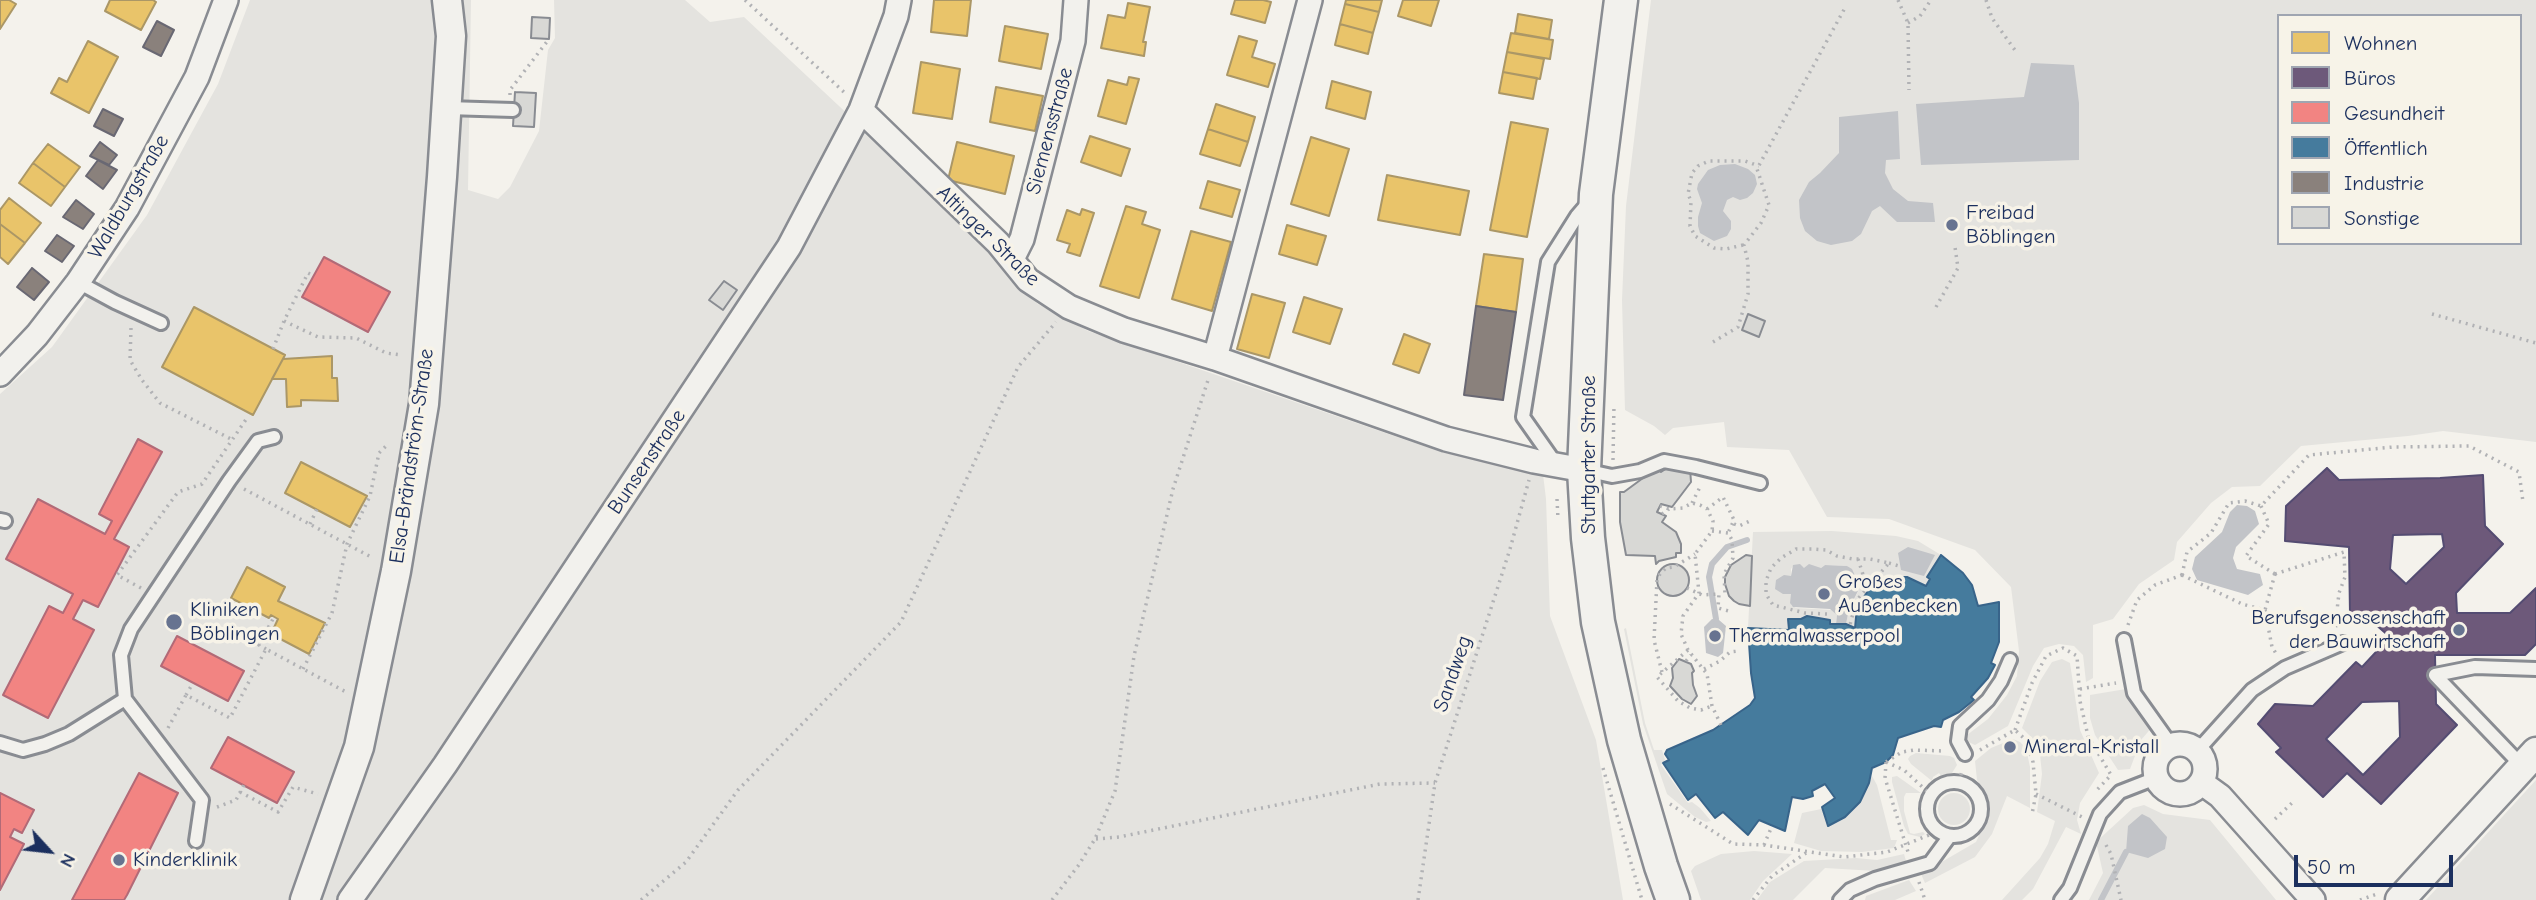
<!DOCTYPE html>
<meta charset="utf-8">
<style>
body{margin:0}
#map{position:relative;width:2536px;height:900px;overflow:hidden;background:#f4f2ec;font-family:"Comic Neue",sans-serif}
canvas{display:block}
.legend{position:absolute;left:2277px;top:14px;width:245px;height:231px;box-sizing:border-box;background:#f7f3e8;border:2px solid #9fa5b1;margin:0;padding:9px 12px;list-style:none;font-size:21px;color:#1b2f5e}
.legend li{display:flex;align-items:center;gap:14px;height:35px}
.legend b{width:35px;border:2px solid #9fa5b1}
.north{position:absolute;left:14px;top:816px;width:70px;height:70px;-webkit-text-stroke:5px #f7f3e8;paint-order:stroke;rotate:117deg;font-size:19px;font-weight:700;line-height:28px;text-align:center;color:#1b2f5e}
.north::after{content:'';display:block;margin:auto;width:24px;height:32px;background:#1b2f5e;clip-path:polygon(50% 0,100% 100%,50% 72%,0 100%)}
.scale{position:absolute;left:2294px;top:855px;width:159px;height:32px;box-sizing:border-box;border:4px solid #1b2f5e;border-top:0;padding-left:9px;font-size:21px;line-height:24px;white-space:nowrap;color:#1b2f5e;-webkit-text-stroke:5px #f7f3e8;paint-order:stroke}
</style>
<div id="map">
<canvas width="2536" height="900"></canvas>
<ul class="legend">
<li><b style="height:19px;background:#e9c46a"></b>Wohnen</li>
<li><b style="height:19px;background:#6d597a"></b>Büros</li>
<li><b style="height:19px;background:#f28482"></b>Gesundheit</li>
<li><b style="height:19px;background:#457b9d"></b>Öffentlich</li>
<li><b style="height:19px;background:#8a817c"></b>Industrie</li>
<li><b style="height:19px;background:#d8d8d5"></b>Sonstige</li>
</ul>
<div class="north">N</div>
<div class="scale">50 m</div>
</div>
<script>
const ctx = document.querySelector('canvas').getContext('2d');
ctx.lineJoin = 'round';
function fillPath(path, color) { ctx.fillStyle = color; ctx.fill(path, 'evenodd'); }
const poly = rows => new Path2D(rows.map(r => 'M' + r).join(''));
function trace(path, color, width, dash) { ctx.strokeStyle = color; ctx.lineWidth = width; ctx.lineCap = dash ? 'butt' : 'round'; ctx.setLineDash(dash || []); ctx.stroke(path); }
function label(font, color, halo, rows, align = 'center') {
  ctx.font = font + ' "Comic Neue",sans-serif'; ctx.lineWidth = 7; ctx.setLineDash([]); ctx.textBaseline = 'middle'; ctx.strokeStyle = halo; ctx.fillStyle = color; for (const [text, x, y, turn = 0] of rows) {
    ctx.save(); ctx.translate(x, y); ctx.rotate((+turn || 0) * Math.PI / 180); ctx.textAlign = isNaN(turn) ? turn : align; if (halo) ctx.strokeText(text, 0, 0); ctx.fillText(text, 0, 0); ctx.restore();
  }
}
const built = poly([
 [250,0,471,0,468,190,498,199,510,187,539,131,548,50,555,38,554,0,685,0,710,22,744,17,902,165,996,258,1026,294,1038,304,1088,331,1444,453,1542,466,1546,499,1550,616,1596,740,1623,900,0,900,0,394,52,347,147,215,218,84],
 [1651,0,2536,0,2536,442,2443,431,2408,436,2301,446,2260,486,2232,487,2211,503,2177,542,2174,560,2139,584,2113,619,2093,625,2093,678,2086,682,2083,655,2074,646,2059,644,2044,648,2033,666,2008,726,1975,745,1964,740,1967,735,1988,719,2007,695,2017,676,2019,651,2011,587,1975,550,1889,519,1827,517,1789,450,1727,447,1724,422,1673,428,1665,435,1654,426,1625,410,1622,300,1626,206],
 [2279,16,2520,16,2520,243,2279,243],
 [1832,531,1896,536,1918,541,1941,555,1927,577,1930,579,1926,586,1907,577,1897,577,1878,584,1868,591,1857,607,1855,628,1846,624,1849,609,1859,590,1854,587,1856,583,1847,566,1825,565,1821,568,1804,568,1794,565,1791,569,1791,605,1796,608,1833,610,1837,615,1836,624,1830,624,1829,620,1807,616,1801,619,1789,619,1789,630,1748,628,1753,532],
 [1626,628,1645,723,1654,750,1662,750,1665,760,1661,765,1688,803,1692,802,1700,808,1711,821,1706,822,1695,817,1667,794,1643,724,1624,629],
 [2062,659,2070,663,2080,730,2099,773,2080,803,2077,820,2081,834,2066,827,2033,889,2022,900,2002,900,2040,858,2048,844,2055,821,2037,812,2042,774,2039,745,2022,728,2040,681,2052,662],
 [2126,689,2140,712,2153,726,2141,740,2130,769,2118,770,2095,735,2090,718,2090,695],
 [2013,739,2020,742,2026,748,2030,767,2030,808,2007,796,1992,834,1975,857,1925,883,1921,874,1976,842,1989,814,1989,801,1977,780,1975,761,1991,748],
 [1916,753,1950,756,1954,758,1957,765,1952,773,1942,777,1939,773,1933,777,1932,781,1911,764,1908,759,1910,756],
 [1872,776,1877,785,1891,840,1897,840,1894,848,1862,852,1821,851,1794,843,1802,813,1860,801],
 [1897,776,1921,793,1906,793,1904,797,1904,811,1910,833,1914,834,1923,832,1925,834,1920,837,1908,834,1904,826,1892,782,1892,777],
 [2536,780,2536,900,2426,900],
 '1938 809a16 16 0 1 1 32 0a16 16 0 1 1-32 0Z',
 [2144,805,2163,814,2210,820,2276,900,2089,900,2103,873,2096,842,2133,808],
 [1754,851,1792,854,1763,881,1750,900,1701,900,1691,871,1695,866,1721,854],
 [1904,854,1906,861,1876,871,1825,868,1793,900,1757,900,1770,882,1804,861,1856,858,1877,860],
 [1909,880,1916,891,1895,900,1865,900,1866,896]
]);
const water = poly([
 [2031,63,2074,65,2079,103,2079,160,1921,165,1916,104,2024,97],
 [1898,111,1900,159,1886,160,1885,173,1893,189,1908,201,1933,203,1935,222,1897,222,1880,206,1872,211,1861,234,1852,241,1831,245,1817,241,1805,231,1800,218,1799,200,1809,182,1820,173,1839,153,1839,117],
 [1735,164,1748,169,1755,175,1757,184,1753,193,1747,198,1740,200,1733,197,1727,200,1723,211,1731,221,1731,229,1727,236,1714,241,1700,233,1698,226,1698,217,1702,203,1697,189,1698,184,1708,170,1720,165],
 [2237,505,2247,506,2255,511,2259,524,2236,547,2233,558,2237,569,2260,574,2263,585,2248,595,2197,580,2192,569,2195,557,2222,532,2230,512],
 [1908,547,1935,555,1924,576,1901,570,1898,553],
 [1800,564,1804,568,1809,564,1821,568,1825,565,1847,566,1852,569,1856,578,1855,587,1859,589,1849,609,1846,624,1836,624,1837,615,1830,609,1793,607,1790,603,1791,594,1783,594,1775,589,1776,580,1784,575,1791,576,1793,565],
 [1712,619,1719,620,1726,626,1723,653,1718,657,1706,653,1704,627],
 [2142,814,2150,818,2167,837,2165,849,2148,858,2126,852,2128,826]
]);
const homes = poly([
 [0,0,9,0,16,4,0,29,0,0],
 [110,0,153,0,156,2,141,30,105,11,110,0],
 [934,0,971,0,967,36,931,32,934,0],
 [1235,0,1263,0,1271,2,1265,23,1231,14,1235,0],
 [1346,0,1382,0,1379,12,1345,4,1346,0],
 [1403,0,1439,0,1431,26,1398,16,1403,0],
 [1128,3,1150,7,1143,42,1146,42,1144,56,1101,48,1108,15,1125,18,1128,3],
 [1345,4,1379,12,1373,33,1340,24,1345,4],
 [1518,14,1552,20,1549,39,1515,33,1518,14],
 [1340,24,1373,33,1368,54,1335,45,1340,24],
 [1005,26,1048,34,1041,69,999,61,1005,26],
 [1511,33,1553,40,1550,59,1507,52,1511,33],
 [1239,36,1257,41,1252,57,1275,64,1268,87,1227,75,1239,36],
 [88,41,118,57,89,113,51,93,59,78,67,82,88,41],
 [1507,52,1544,59,1540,79,1503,72,1507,52],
 [921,62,960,69,952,119,913,113,921,62],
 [1503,72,1537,78,1533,99,1499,93,1503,72],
 [1129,77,1139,79,1126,124,1098,116,1108,80,1127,85,1129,77],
 [1332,81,1371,92,1365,119,1326,108,1332,81],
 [996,87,1043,96,1035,131,990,122,996,87],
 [1216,104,1255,117,1248,142,1208,129,1216,104],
 [1511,122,1548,129,1527,237,1490,230,1511,122],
 [1208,129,1248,142,1240,166,1200,154,1208,129],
 [1090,136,1130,149,1121,176,1081,162,1090,136],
 [1311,137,1349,149,1329,216,1291,204,1311,137],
 [957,142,1014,156,1005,194,948,180,957,142],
 [48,144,80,167,65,187,33,163,48,144],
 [33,163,65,187,51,206,19,183,33,163],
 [1387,175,1469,191,1460,235,1378,220,1387,175],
 [1208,181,1240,190,1232,217,1200,208,1208,181],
 [9,198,41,223,25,243,0,224,0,210,9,198],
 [1126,206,1146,212,1142,224,1160,230,1139,298,1100,286,1126,206],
 [1082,209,1094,213,1080,256,1067,252,1070,244,1057,240,1067,210,1080,215,1082,209],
 [0,224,25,243,8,264,0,257,0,224],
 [1287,225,1326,236,1317,265,1279,254,1287,225],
 [1191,231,1231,242,1212,311,1172,299,1191,231],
 [1484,254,1523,259,1516,312,1476,306,1484,254],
 [1252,294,1285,303,1269,358,1237,349,1252,294],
 [1304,297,1342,309,1330,344,1293,332,1304,297],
 [194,307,285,355,253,415,162,367,194,307],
 [1404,334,1430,344,1419,373,1393,364,1404,334],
 [332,356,332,378,337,378,338,401,301,400,301,406,287,407,286,379,272,379,283,359,332,356],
 [301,462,367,496,350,527,285,493,301,462],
 [247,567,285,587,278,601,325,623,309,654,271,634,278,619,271,615,269,618,231,598,247,567]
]);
const offices = poly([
 [2327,468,2339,480,2440,478,2483,475,2485,526,2503,544,2456,593,2457,613,2510,613,2536,588,2536,644,2525,655,2435,655,2436,704,2457,725,2381,804,2347,773,2323,797,2276,752,2281,748,2258,724,2275,704,2313,706,2356,662,2362,667,2390,637,2375,624,2374,615,2350,614,2349,547,2285,541,2286,506,2327,468],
 [2442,534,2444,547,2406,584,2390,569,2393,535,2442,534],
 [2399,701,2400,737,2363,775,2326,739,2362,702,2399,701]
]);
const health = poly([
 [324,257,390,292,368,332,302,297,324,257],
 [138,439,162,452,114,539,129,547,98,607,83,600,73,619,94,630,48,718,3,695,49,606,63,613,73,594,6,559,38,499,105,534,112,521,99,514,138,439],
 [177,636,244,671,228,701,161,666,177,636],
 [228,737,294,772,277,803,211,768,228,737],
 [139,773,178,793,127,895,124,900,72,900,139,773],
 [0,793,34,810,22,833,14,829,10,837,24,844,0,890,0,793]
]);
const public = poly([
 [1941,555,1963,573,1972,585,1978,606,1999,602,1999,642,1991,663,1995,665,1988,678,1971,697,1974,700,1959,712,1943,720,1941,727,1934,726,1898,738,1893,755,1886,762,1872,768,1869,783,1860,802,1845,817,1828,826,1822,807,1835,798,1825,784,1812,791,1813,796,1803,799,1792,797,1785,831,1759,820,1748,835,1723,812,1715,818,1696,794,1688,800,1663,763,1669,760,1665,754,1667,750,1713,730,1750,705,1755,698,1751,673,1748,628,1789,630,1788,619,1801,619,1807,616,1830,620,1830,624,1846,624,1855,628,1857,607,1868,591,1878,584,1897,577,1907,577,1926,586,1930,579,1927,577,1941,555]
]);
const industry = poly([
 [157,21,174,30,161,56,143,47,157,21],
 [103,109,123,119,114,136,94,126,103,109],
 [100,142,117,155,109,165,90,156,100,142],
 [98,160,117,170,103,189,86,176,98,160],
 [76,200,94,214,83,229,63,217,76,200],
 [57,235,74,246,62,262,45,251,57,235],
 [32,268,49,282,34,300,17,287,32,268],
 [1476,306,1516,312,1503,400,1464,395,1476,306]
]);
const stream = poly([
 [1716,619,1709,577,1712,564,1727,547,1747,540],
 [2101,900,2126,852]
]);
const building = poly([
 [532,17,550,18,549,39,531,38,532,17],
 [515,92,536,93,534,127,513,126,515,92],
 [724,281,737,290,723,310,709,300,724,281],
 [1748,314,1765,321,1759,337,1742,330,1748,314],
 [1670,466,1690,468,1691,482,1672,507,1661,504,1657,512,1666,516,1662,522,1676,532,1681,544,1681,553,1676,553,1676,557,1659,561,1656,564,1655,556,1626,555,1620,522,1620,492,1624,492,1658,467,1661,472,1670,466],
 [1746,555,1752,556,1750,606,1739,604,1734,601,1729,596,1725,584,1725,577,1731,565,1746,555],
 '1657 580a16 16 0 1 1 32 0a16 16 0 1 1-32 0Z',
 [1679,659,1691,664,1694,671,1692,673,1693,685,1697,696,1691,704,1682,699,1670,686,1673,678,1672,668,1679,659]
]);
const path = poly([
 [745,0,846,94],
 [1898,0,1908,23,1909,90],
 [1986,0,1992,18,2017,53],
 [1908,23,1920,16,1931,0],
 [510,95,510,90,549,39],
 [1743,245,1726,249,1714,248,1695,236,1690,226,1691,201,1688,194,1692,173,1698,166,1709,161,1745,161,1759,166],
 [1936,307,1958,268,1955,247],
 [2432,314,2536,343],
 [284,321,318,337,356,338,386,353,401,355],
 [131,328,130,360,142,380,160,403,233,440],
 [1713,342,1738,327,1748,294,1748,262,1744,245,1761,223,1769,205,1757,169,1846,6],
 [273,349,284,321,308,273,314,276],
 [1613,460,1614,405],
 [244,489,373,558],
 [1557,499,1558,519],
 [1692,503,1701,485],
 [1660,506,1669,509,1683,508,1692,503,1700,505,1707,509,1713,521,1712,531,1695,554,1699,593,1683,616,1681,634,1688,650,1707,674,1712,706,1721,725],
 [2261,506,2269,524,2246,556,2275,574],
 [1707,509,1723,497,1734,520,1728,533],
 [1662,514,1669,509],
 [310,524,317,509],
 [1734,524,1739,526,1752,520],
 [1712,531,1728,533,1732,540,1733,558,1724,574,1725,594],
 [1858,559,1867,587],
 [1889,563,1899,566],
 [2275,574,2344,552,2345,577,2339,593,2336,619,2338,628],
 [2182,575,2187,552,2211,533,2229,503,2245,501,2261,506,2309,455,2393,447,2469,446,2519,472,2523,502],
 [2182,575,2242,604,2265,610,2275,574],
 [141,588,117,575,178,492,202,484,247,418],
 [1687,588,1702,595,1719,594,1718,608,1732,612],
 [2265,610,2272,647,2277,655],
 [1827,614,1805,613,1773,605,1766,594,1766,581,1771,568,1781,558,1796,549,1812,549,1826,550,1837,556,1853,559,1870,559,1889,563,1856,601,1850,625],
 [2128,625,2137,600,2155,585,2182,575],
 [266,649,259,645,274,617],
 [1688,650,1657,677,1678,701,1690,708,1701,710,1712,706],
 [1686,661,1691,655],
 [303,669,332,613,347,544,370,496,379,453,389,443],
 [1704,669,1720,661,1730,652,1739,651],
 [1662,672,1654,640,1657,580,1660,574,1666,568,1674,567,1695,554],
 [2080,689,2116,683],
 [186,695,193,683],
 [168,728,186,695,230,718,266,649,346,692],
 [2015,730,2032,683,2046,656,2063,648,2077,656,2080,701,2088,736,2111,775,2095,792],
 [1980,750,2015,730,2027,741,2033,762,2036,794,2032,814],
 [1886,762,1885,778,1908,852],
 [1886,762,1902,752,1914,750,1944,751],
 [1886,762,1904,770,1931,795],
 [1603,768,1642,900],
 [1959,782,1962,771],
 [240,792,278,812,293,787,318,794],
 [2036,794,2082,817],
 [1670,804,1733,844,1764,845,1844,857,1887,852,1929,835],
 [217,807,236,800,244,785],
 [2275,819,2294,801],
 [1096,839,1119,837,1380,784,1435,783],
 [1764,845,1772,826],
 [2106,845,2111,854,2121,900],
 [1919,882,1925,900],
 [641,900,686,862,738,790,901,622,1018,367,1056,322],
 [1052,900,1078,866,1095,839,1115,791,1134,656,1173,489,1209,377],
 [1418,900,1435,783,1510,549,1529,480],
 [1753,900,1772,876,1806,853],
 [2360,900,2377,894]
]);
const service = poly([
 [447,108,513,110],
 [78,282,115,302,161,323],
 [1556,464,1523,417,1548,262,1577,216,1589,202],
 [1585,470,1612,476,1640,471,1664,461,1696,467,1760,483],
 [0,520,5,521],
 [2124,640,2134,693,2171,745],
 [2435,675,2523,767],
 [2435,675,2475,667,2536,669],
 [0,743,23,750,45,744,69,734,125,699],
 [2198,750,2252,690,2285,668,2343,643],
 [1965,754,1958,741,1960,726,1988,700,2001,681,2010,660],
 '1927 809a27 27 0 1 1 54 0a27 27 0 1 1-54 0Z',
 [196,841,202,800,125,699,121,655,131,629,229,481,258,441,274,437],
 [1840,900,1850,890,1875,879,1930,863,1949,837],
 [2061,900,2070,888,2100,814,2120,792,2156,778]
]);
const minor = poly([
 [861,110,998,243,1028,280,1069,307,1124,330,1215,358,1446,439,1534,461,1584,470],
 [1012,259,1022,239,1073,41,1076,0],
 [1215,358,1310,0],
 [0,374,37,335,78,282,127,208,197,77,226,0],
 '2155 769a25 25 0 1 1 50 0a25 25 0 1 1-50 0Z',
 [2202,783,2220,796,2313,900],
 [350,900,445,765,789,247,861,110,896,16,899,0]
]);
const tertiary = poly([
 [305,900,359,747,396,571,424,404,442,177,451,36,447,0],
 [2400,900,2536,752]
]);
const secondary = poly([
 [1621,0,1596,194,1584,470,1588,538,1598,622,1624,740,1661,866,1673,900]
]);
const markers = [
 [1952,225,7,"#677390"],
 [1824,594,7,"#677390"],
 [174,622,9,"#677390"],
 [2459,630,7,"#677390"],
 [1715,636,7,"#677390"],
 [2010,747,7,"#677390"],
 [119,860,7,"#677390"]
];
const streetNames = [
 ["Siemensstraße",1050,131,-75],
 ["Waldburgstraße",129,197,-60],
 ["Altinger Straße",988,236,44],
 ["Stuttgarter Straße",1589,455,-90],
 ["Elsa-Brändström-Straße",412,456,-82],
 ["Bunsenstraße",647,462,-56],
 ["Sandweg",1453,674,-71]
];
const poiNames = [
 ["Freibad",1966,213],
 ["Böblingen",1966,237],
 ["Großes",1838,582],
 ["Außenbecken",1838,606],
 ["Kliniken",190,610],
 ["Böblingen",190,634],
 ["Berufsgenossenschaft",2445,618,"right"],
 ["der Bauwirtschaft",2445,642,"right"],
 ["Thermalwasserpool",1729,636],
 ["Mineral-Kristall",2024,747],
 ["Kinderklinik",133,860]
];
fillPath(built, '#e4e3df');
fillPath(water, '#c2c4c8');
fillPath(homes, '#e9c46a');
trace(homes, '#ab9766', 2);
fillPath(offices, '#6d597a');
trace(offices, '#544c72', 2);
fillPath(health, '#f28482');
trace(health, '#b26a77', 2);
fillPath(public, '#457b9d');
trace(public, '#38648a', 2);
fillPath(industry, '#8a817c');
trace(industry, '#696873', 2);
trace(stream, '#c2c4c8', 6);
fillPath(building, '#d8d8d5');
trace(building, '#898c92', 2);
trace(service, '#898c92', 18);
trace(minor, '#898c92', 28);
trace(tertiary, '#898c92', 33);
trace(secondary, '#898c92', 37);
trace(path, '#b1b2b5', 3.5, [2, 5]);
trace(service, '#f2f1ed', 12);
trace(minor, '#f2f1ed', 23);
trace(tertiary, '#f2f1ed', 28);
trace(secondary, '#f2f1ed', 32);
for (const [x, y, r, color] of markers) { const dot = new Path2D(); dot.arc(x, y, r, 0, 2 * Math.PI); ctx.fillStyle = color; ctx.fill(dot); trace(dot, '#f7f3e8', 2.5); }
label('21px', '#1b2f5e', '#f7f3e8', streetNames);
label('21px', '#1b2f5e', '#f7f3e8', poiNames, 'left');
</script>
